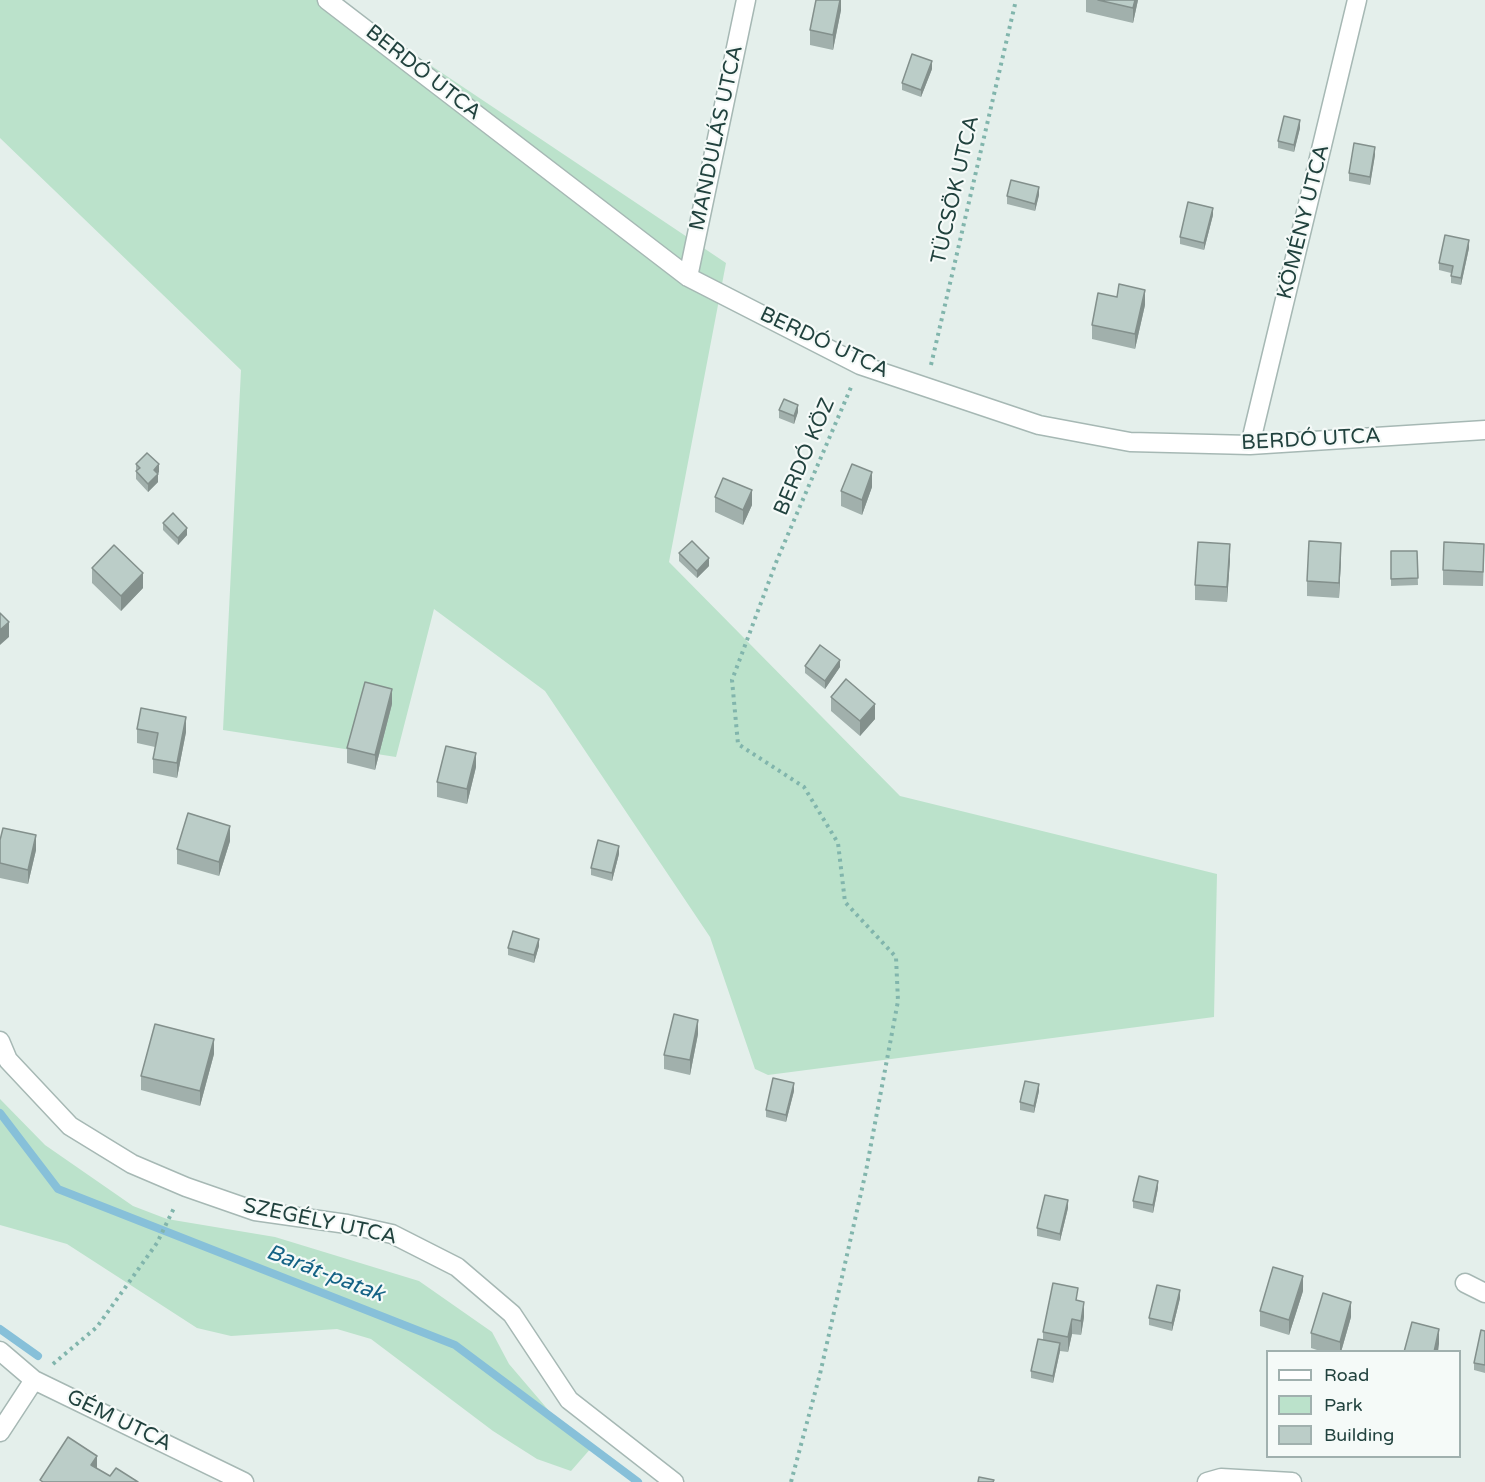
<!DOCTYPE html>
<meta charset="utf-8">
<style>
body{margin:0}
#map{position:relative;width:1485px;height:1482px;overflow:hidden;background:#e4efeb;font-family:"Varela Round",sans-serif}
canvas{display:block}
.legend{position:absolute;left:1266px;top:1350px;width:195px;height:108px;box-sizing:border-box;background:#f5faf8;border:2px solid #a0b0ae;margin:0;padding:8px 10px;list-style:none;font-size:18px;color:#21423e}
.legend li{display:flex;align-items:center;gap:12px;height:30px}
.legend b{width:30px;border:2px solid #a0b0ae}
</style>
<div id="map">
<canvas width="1485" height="1482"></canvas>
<ul class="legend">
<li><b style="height:8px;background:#fff"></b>Road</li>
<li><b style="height:16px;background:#bbe2cb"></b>Park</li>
<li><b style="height:16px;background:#bbcdc8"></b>Building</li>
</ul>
</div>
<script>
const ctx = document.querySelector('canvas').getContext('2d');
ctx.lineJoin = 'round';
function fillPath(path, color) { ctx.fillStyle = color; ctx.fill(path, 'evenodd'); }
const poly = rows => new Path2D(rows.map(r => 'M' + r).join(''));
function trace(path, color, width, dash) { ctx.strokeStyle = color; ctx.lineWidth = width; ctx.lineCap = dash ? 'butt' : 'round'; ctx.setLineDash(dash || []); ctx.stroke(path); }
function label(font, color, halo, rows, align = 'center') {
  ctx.font = font + ' "Varela Round",sans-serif'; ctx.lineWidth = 4.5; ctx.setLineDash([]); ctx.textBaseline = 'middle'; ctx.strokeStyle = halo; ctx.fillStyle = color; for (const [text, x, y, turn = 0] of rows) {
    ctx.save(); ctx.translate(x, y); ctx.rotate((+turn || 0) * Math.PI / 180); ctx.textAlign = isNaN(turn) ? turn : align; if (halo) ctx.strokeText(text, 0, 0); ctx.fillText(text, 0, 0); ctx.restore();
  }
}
const green = poly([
 [0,0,333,0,726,263,669,562,900,796,1217,874,1214,1017,768,1075,755,1069,710,937,545,691,434,609,396,757,223,730,241,370,0,138],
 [0,1099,45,1145,133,1206,167,1219,275,1237,419,1281,492,1332,509,1364,556,1419,592,1447,571,1471,537,1459,493,1431,371,1339,337,1329,231,1336,197,1328,67,1244,0,1225]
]);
const stream = poly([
 [0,1113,58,1189,455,1345,638,1482],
 [0,1329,38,1356]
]);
const path = poly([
 [931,365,1016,0],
 [53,1364,97,1327,157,1243,175,1206],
 [791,1482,820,1374,866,1171,898,1001,896,957,845,902,838,843,804,787,738,744,732,680,777,560,852,385]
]);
const minor = poly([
 [327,0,688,277,860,365,1039,425,1130,442,1250,445,1485,430],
 [688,277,746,0],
 [1250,445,1357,0],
 [0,1041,8,1060,70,1126,132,1164,186,1187,255,1211,347,1224,392,1234,457,1267,512,1314,569,1400,674,1482],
 [1465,1283,1485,1293],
 [0,1351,34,1380,244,1482],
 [0,1432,34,1380],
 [1207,1482,1221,1478,1292,1482]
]);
const wall = poly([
 [841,0,841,10,833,50,810,45,810,30],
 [1086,0,1138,0,1133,23,1086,12],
 [932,69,921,97,902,90,902,83],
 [1300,128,1294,152,1278,148,1278,141],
 [1375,155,1370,185,1349,181,1349,173],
 [1039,195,1035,211,1007,204,1007,196],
 [1213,215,1204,250,1180,244,1180,237],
 [1469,248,1461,285,1451,283,1451,273,1439,270,1439,263],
 [1145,305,1135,349,1092,339,1092,325],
 [779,410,798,412,794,424,779,418],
 [136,464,159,472,158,474,158,482,148,492,136,479],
 [872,487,862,515,841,506,841,491],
 [715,497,752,505,743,525,715,512],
 [163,523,187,535,178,545,163,530],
 [1391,551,1417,551,1418,585,1391,586],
 [679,553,709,566,697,578,679,561],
 [1341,558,1339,598,1307,596,1307,581],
 [1484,558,1483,586,1443,585,1443,570],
 [1230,559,1227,602,1195,600,1195,585],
 [92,568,143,588,121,611,92,583],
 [805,666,840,667,825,689,805,673],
 [831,697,875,719,860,736,831,711],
 [392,704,375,770,347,763,347,748],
 [137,729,186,732,177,778,153,773,153,759,155,747,137,743],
 [476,767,467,804,437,797,437,782],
 [0,840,36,850,28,884,0,878],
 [230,841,219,876,177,864,177,849],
 [619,854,612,881,591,875,591,868],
 [539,946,534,963,508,955,508,948],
 [698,1034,690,1075,664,1069,664,1055],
 [214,1054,200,1106,141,1090,141,1076],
 [794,1091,786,1122,766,1117,766,1110],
 [1039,1091,1034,1113,1020,1110,1020,1102],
 [1158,1188,1153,1213,1133,1208,1133,1201],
 [1068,1208,1060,1241,1037,1236,1037,1228],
 [1303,1291,1289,1335,1260,1326,1260,1311],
 [1180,1298,1172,1331,1149,1325,1149,1318],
 [1078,1301,1084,1317,1081,1335,1072,1334,1068,1352,1060,1351,1053,1383,1031,1378,1031,1371,1043,1339,1043,1332],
 [1351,1317,1341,1352,1323,1352,1311,1348,1311,1333],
 [1485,1331,1485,1373,1474,1370,1474,1363]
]);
const shadedWall = poly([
 [840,0,841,0,841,10,833,50,833,35],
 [1135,0,1138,0,1133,23,1133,8],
 [932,61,932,69,921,97,921,90],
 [1300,120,1300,128,1294,152,1294,145],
 [1375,147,1375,155,1370,185,1370,177],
 [1039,187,1039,195,1035,211,1035,204],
 [1213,208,1213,215,1204,250,1204,243],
 [1469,240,1469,248,1461,285,1461,278],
 [1145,290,1145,305,1135,349,1135,334],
 [798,405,798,412,794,424,794,416],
 [159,464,159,472,154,477,154,470],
 [872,472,872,487,862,515,862,500],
 [158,474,158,482,148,492,148,484],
 [752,490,752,505,743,525,743,510],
 [187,528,187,535,178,545,178,538],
 [1341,543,1341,558,1339,598,1339,583],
 [1230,544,1230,559,1227,602,1227,587],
 [709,558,709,566,697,578,697,571],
 [143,573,143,588,121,611,121,596],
 [9,622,9,637,0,645,0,630],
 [840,660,840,667,825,689,825,681],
 [392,689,392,704,375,770,375,755],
 [875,704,875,719,860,736,860,721],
 [186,717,186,732,177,778,177,763],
 [476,753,476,767,467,804,467,789],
 [230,826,230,841,219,876,219,862],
 [36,835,36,850,28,884,28,870],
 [619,846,619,854,612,881,612,873],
 [539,939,539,946,534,963,534,955],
 [698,1020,698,1034,690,1075,690,1060],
 [214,1039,214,1054,200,1106,200,1091],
 [794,1083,794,1091,786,1122,786,1115],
 [1039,1084,1039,1091,1034,1113,1034,1106],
 [1158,1181,1158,1188,1153,1213,1153,1205],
 [1068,1200,1068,1208,1060,1241,1060,1234],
 [1303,1276,1303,1291,1289,1335,1289,1320],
 [1180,1290,1180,1298,1172,1331,1172,1323],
 [1084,1302,1084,1317,1081,1335,1081,1321],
 [1351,1302,1351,1317,1341,1352,1340,1352,1340,1342],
 [1072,1319,1072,1334,1068,1352,1068,1337],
 [1439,1329,1439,1344,1438,1352,1434,1352],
 [1060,1343,1060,1351,1053,1383,1053,1376],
 [97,1456,97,1471,91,1465]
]);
const building = poly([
 [816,0,840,0,833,35,810,30,816,0],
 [1098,0,1135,0,1133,8,1098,0],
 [912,54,932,61,921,90,902,83,912,54],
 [1284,116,1300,120,1294,145,1278,141,1284,116],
 [1354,143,1375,147,1370,177,1349,173,1354,143],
 [1011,180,1039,187,1035,204,1007,196,1011,180],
 [1188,202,1213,208,1204,243,1180,237,1188,202],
 [1445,235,1469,240,1461,278,1451,276,1453,266,1439,263,1445,235],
 [1119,284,1145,290,1135,334,1092,325,1098,293,1117,297,1119,284],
 [784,399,798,405,794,416,779,410,784,399],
 [147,453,159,464,154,470,158,474,148,484,136,471,140,468,136,464,147,453],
 [852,464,872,472,862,500,841,491,852,464],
 [723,478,752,490,743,510,715,497,723,478],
 [173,513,187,528,178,538,163,523,173,513],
 [692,541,709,558,697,571,679,553,692,541],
 [1309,541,1341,543,1339,583,1307,581,1309,541],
 [1198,542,1230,544,1227,587,1195,585,1198,542],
 [1444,542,1484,544,1483,572,1443,570,1444,542],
 [114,545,143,573,121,596,92,568,114,545],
 [1391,551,1417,551,1418,578,1391,579,1391,551],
 [0,613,9,622,0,630,0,613],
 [820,645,840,660,825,681,805,666,820,645],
 [846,679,875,704,860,721,831,697,846,679],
 [365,682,392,689,375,755,347,748,365,682],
 [141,708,186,717,177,763,153,759,158,733,137,729,141,708],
 [446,746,476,753,467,789,437,782,446,746],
 [188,813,230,826,219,862,177,849,188,813],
 [3,828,36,835,28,870,0,863,0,840,3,828],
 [598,840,619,846,612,873,591,868,598,840],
 [513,931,539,939,534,955,508,948,513,931],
 [674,1014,698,1020,690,1060,664,1055,674,1014],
 [155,1024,214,1039,200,1091,141,1076,155,1024],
 [773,1078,794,1083,786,1115,766,1110,773,1078],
 [1025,1081,1039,1084,1034,1106,1020,1102,1025,1081],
 [1139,1176,1158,1181,1153,1205,1133,1201,1139,1176],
 [1045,1195,1068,1200,1060,1234,1037,1228,1045,1195],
 [1273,1267,1303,1276,1289,1320,1260,1311,1273,1267],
 [1053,1283,1078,1288,1076,1300,1084,1302,1081,1321,1072,1319,1068,1337,1043,1332,1053,1283],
 [1157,1285,1180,1290,1172,1323,1149,1318,1157,1285],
 [1323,1293,1351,1302,1340,1342,1311,1333,1323,1293],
 [1412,1322,1439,1329,1434,1352,1404,1352,1412,1322],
 [1481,1330,1485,1331,1485,1365,1474,1363,1481,1330],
 [1038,1339,1060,1343,1053,1376,1031,1371,1038,1339],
 [68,1437,97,1456,91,1465,110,1476,116,1468,138,1482,43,1482,40,1480,68,1437],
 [979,1477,994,1480,993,1482,978,1482,979,1477]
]);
const streetNames = [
 ["BERDÓ UTCA",423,73,38],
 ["MANDULÁS UTCA",717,138,-78],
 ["TÜCSÖK UTCA",956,190,-77],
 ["KÖMÉNY UTCA",1304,222,-76],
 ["BERDÓ UTCA",824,343,25],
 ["BERDÓ UTCA",1311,440,-3],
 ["BERDÓ KÖZ",805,457,-67],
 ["SZEGÉLY UTCA",320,1222,12],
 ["GÉM UTCA",119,1421,26]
];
const waterNames = [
 ["Barát-patak",325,1274,21]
];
fillPath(green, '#bbe2cb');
trace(stream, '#87c0d9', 8);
trace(minor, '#a6b8b4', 21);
trace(path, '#81b5ac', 4, [3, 4.5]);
trace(minor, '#fff', 18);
fillPath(wall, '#a1b0ac');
fillPath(shadedWall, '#83908c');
fillPath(building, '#bbcdc8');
trace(building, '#83908c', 1.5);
label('21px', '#21423e', '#f5faf8', streetNames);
label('italic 22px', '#146285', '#f5faf8', waterNames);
</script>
